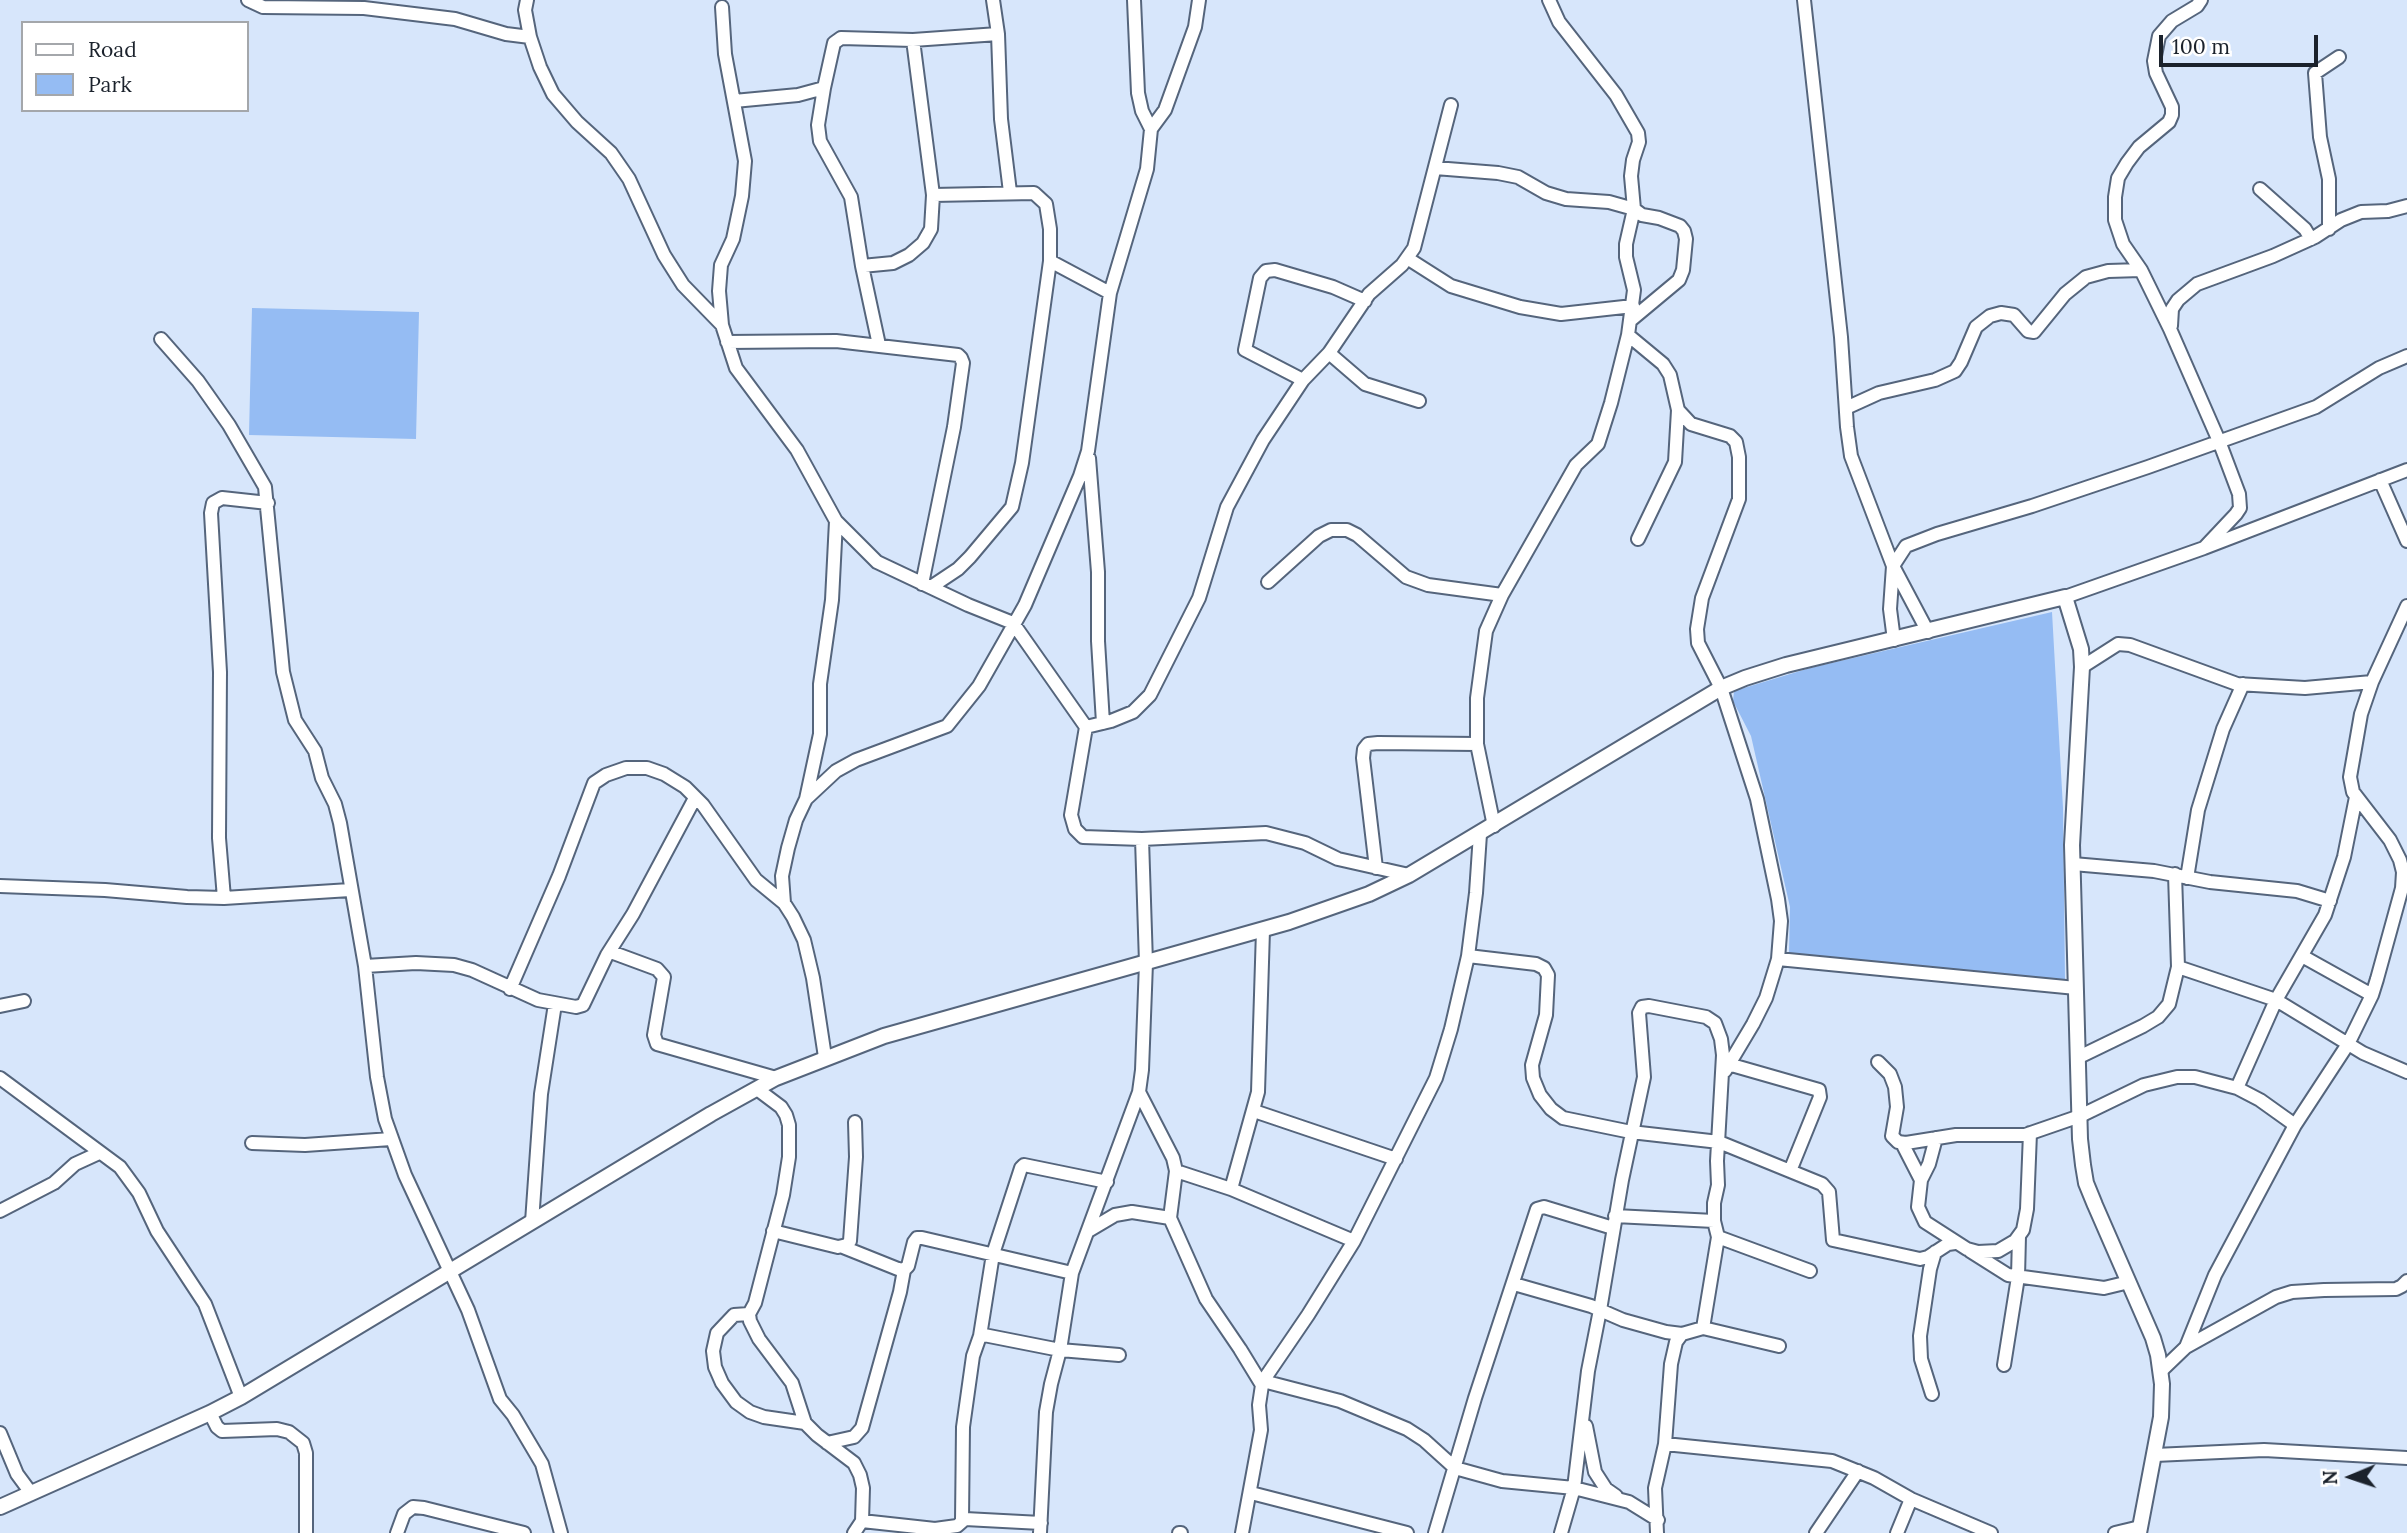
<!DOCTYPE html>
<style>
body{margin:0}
#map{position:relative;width:2407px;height:1533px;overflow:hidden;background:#d7e6fb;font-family:Lora,serif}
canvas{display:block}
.legend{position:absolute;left:21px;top:21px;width:228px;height:91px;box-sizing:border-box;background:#fff;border:2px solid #a4a7ab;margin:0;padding:9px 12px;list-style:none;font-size:21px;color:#1b222c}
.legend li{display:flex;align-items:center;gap:14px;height:35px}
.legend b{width:35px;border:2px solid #a4a7ab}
.north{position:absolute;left:2316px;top:1442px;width:70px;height:70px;-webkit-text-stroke:5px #fff;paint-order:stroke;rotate:268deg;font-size:19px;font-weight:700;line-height:28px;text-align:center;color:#1b222c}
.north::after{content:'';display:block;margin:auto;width:24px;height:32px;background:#1b222c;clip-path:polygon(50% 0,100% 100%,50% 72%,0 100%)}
.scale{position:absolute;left:2159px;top:35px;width:159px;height:32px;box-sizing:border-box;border:4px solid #1b222c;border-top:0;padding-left:9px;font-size:21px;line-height:24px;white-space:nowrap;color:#1b222c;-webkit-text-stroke:5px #fff;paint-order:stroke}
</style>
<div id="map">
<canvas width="2407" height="1533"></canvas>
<ul class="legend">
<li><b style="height:9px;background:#fff"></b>Road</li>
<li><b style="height:19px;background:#95bcf3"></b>Park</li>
</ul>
<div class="north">N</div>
<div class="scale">100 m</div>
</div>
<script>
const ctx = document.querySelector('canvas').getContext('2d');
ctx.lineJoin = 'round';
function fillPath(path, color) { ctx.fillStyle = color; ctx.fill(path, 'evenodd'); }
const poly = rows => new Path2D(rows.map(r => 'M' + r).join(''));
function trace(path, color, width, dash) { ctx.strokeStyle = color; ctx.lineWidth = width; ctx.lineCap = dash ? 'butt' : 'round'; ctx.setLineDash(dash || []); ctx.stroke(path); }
const green = poly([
 [252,308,419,312,416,439,249,435],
 [2052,612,2063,808,2065,981,1789,953,1790,907,1751,736,1733,701,1734,691,1810,668]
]);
const minor = poly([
 [248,0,263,7,364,8,455,19,506,34,530,37],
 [527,0,525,10,530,37,540,67,553,94,577,122,611,153,629,179,664,255,683,285,722,325],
 [993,0,998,34,1001,119,1010,192],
 [1134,0,1138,93,1142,111,1151,129],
 [1804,0,1841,337,1847,427,1851,456,1893,566,1928,632],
 [2201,0,2197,6,2172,21,2159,36,2154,61,2156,73,2172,107,2172,115,2169,122,2139,147,2127,163,2118,178,2115,197,2115,220,2123,244,2141,270,2170,329,2219,441,2239,494,2240,508,2236,514,2204,548],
 [722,7,725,54,745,161,742,196,733,239,721,265,719,291,722,325,736,368,797,450,836,521,832,600,820,684,820,734,806,799,796,820,788,848,782,876,784,903],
 [824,88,818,125,820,141,851,197,862,266,879,345],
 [734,101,798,95,824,88,834,43,841,38,913,40,998,34],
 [1435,168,1498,173,1518,177,1546,193,1566,199,1609,202,1634,209,1642,215,1659,218,1680,226,1684,231,1686,239,1683,270,1679,280,1631,320],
 [2260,189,2305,229,2311,239],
 [2329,229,2329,179,2320,137,2315,73,2339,57],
 [1407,258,1451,286,1520,307,1561,314,1633,306],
 [1050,261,1110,293],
 [862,266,893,263,909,255,923,243,931,229,933,195,913,40],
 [2171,326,2172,309,2178,300,2197,284,2273,256,2315,237,2341,220,2361,212,2388,211,2407,206],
 [1628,335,1663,364,1670,375,1678,410,1691,424,1730,436,1736,442,1739,457,1739,499,1702,598,1697,629,1698,643,1721,688,1757,799,1778,899,1781,921,1778,959,1766,998,1753,1024,1725,1071],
 [161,339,198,381,229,425,265,487,283,672,295,720,315,751,322,778,335,804,340,823,365,966,377,1077,385,1119,405,1175,468,1310,500,1399,513,1415,542,1464,561,1533],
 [727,342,836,341,958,355,961,358,963,363,954,427,922,584],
 [1329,353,1365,384,1419,401],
 [1303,380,1245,350,1260,278,1266,271,1275,270,1333,287,1365,301],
 [1846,408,1879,393,1935,380,1955,371,1961,362,1976,327,1990,316,2001,313,2014,315,2028,331,2034,332,2065,294,2086,277,2108,271,2141,270],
 [1089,458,1098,572,1098,641,1103,723],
 [2380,480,2407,541],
 [836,521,877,562,968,605,1013,623,1086,727],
 [1638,539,1675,462,1678,410],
 [1268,582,1319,536,1331,530,1347,530,1357,535,1406,577,1428,585,1502,595],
 [931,587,958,569,970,557,1012,507,1022,463,1050,261,1050,229,1046,204,1034,193,933,195],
 [2065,597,2204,548,2407,470],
 [1894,640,1890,609,1893,566,1906,546,1937,534,2032,506,2148,467,2316,407,2379,368,2407,356],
 [2082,667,2118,644,2130,645,2237,684,2305,688,2372,682],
 [806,799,836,771,856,760,947,726,979,686,1025,605,1080,476,1088,451,1110,293,1147,169,1151,129,1165,110,1195,27,1199,0],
 [1494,826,1477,744,1477,698,1486,631,1502,595,1576,465,1598,444,1611,403,1628,335,1634,290,1626,257,1626,244,1634,209,1631,176,1633,160,1639,142,1638,133,1616,95,1559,22,1549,0],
 [1142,839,1266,833,1305,843,1338,859,1409,875],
 [2073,864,2154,871,2210,882,2297,891,2330,901],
 [1376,868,1363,758,1364,749,1368,744,1378,743,1477,744],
 [2187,878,2198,810,2223,729,2243,684],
 [0,886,105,890,187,897,224,898,350,890],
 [224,898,219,838,220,672,211,513,213,503,222,498,268,503],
 [611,952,657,969,664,977,654,1035,657,1044,776,1078],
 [1468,956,1536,964,1544,968,1548,975,1546,1015,1532,1065,1533,1078,1540,1095,1551,1109,1563,1118,1631,1132,1719,1142,1822,1184,1829,1192,1833,1240,1920,1259,1928,1257,1948,1244,1955,1243],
 [2302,956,2372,995],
 [1778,959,2076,988],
 [365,966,416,963,454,965,472,970,538,1000,576,1007,583,1005,607,955,633,914,695,798],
 [2178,967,2276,1000,2363,1053,2407,1072],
 [510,989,559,876,594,783,606,775,626,768,647,768,664,774,685,787,703,805,756,880,784,903,793,917,804,940,813,978,825,1057],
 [0,1006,24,1001],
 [2079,1057,2143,1026,2158,1017,2169,1004,2178,967,2175,874],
 [1878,1062,1890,1074,1895,1087,1897,1107,1892,1136,1898,1142,1906,1143,1956,1135,2025,1135,2080,1116,2144,1085,2177,1077,2195,1077,2237,1088],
 [1728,1064,1819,1090,1820,1097,1790,1171],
 [0,1078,120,1167,139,1193,157,1231,205,1304,241,1397],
 [757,1089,781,1107,786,1115,789,1125,789,1157,783,1195,755,1303,749,1314,750,1321,759,1339,792,1383,805,1423,817,1435,854,1463,860,1475,863,1488,862,1521,854,1533],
 [1139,1092,1173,1158,1176,1171,1170,1218,1206,1299,1240,1349,1262,1385,1259,1405,1261,1430,1242,1533],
 [1254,1111,1396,1159],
 [2295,1125,2260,1100,2237,1088,2276,1000,2325,915,2344,857,2356,797],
 [252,1143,305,1145,391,1139],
 [1902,1143,1921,1180,1918,1207,1925,1222,1967,1249,1978,1252,1998,1251,2015,1241,2023,1230,2027,1209,2030,1133],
 [1176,1171,1231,1189,1354,1241],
 [1921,1180,1929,1164,1936,1138],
 [1231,1189,1258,1092,1263,930],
 [0,1211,54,1183,75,1164,99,1153],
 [1615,1216,1714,1221],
 [532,1222,541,1094,555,1004],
 [773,1231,838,1247,847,1245,850,1241,856,1157,855,1122],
 [1088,1231,1115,1215,1132,1212,1170,1218],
 [1718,1237,1810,1271],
 [843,1247,898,1269,904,1270,908,1266,914,1242,917,1238,922,1238,1072,1273],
 [1970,1251,2008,1275,2104,1288,2129,1282],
 [1514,1284,1591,1306,1600,1310,1623,1320,1666,1332,1682,1334,1703,1328,1718,1237,1714,1221,1714,1203,1718,1185,1717,1161,1723,1055,1721,1039,1715,1023,1706,1017,1649,1006,1642,1007,1639,1013,1644,1077,1622,1180,1600,1310,1588,1371,1574,1488,1561,1533],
 [749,1314,734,1315,717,1333,713,1351,715,1367,722,1383,736,1402,750,1412,764,1417,805,1423],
 [1703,1328,1779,1346],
 [980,1336,984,1335,1060,1350,1119,1355],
 [2186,1347,2215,1275,2295,1125,2348,1044,2372,995,2377,979,2402,888,2403,872,2400,860,2390,840,2353,792,2350,777,2361,714,2372,682,2407,606],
 [2004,1365,2018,1277,2019,1236],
 [2161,1371,2186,1347,2276,1297,2292,1292,2324,1290,2396,1289,2402,1286,2407,1281],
 [1263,1381,1308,1315,1354,1241,1436,1078,1451,1029,1468,956,1476,893,1480,834],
 [1262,1385,1263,1381,1340,1401,1407,1429,1424,1440,1455,1468,1502,1481,1574,1488,1629,1502,1658,1520],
 [1932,1394,1921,1359,1920,1336,1930,1269,1935,1252],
 [210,1413,217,1427,222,1431,277,1429,289,1432,303,1443,306,1453,306,1533],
 [1586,1426,1595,1472,1606,1489,1616,1496],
 [0,1433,17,1474,31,1493],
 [827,1443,854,1437,862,1428,900,1292,904,1270],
 [1665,1444,1832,1461,1874,1478,1911,1499,1991,1533],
 [2155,1455,2264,1450,2407,1458],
 [1251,1493,1407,1533],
 [962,1520,963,1427,973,1356,980,1336,993,1254,1021,1168,1024,1165,1107,1182],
 [862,1521,935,1529,957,1526,965,1519,1041,1523],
 [397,1533,404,1514,413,1507,424,1508,524,1533],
 [1040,1533,1046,1412,1051,1384,1060,1350,1072,1273,1139,1092,1142,1070,1146,963,1142,839,1083,837,1075,829,1071,815,1086,727,1111,721,1133,712,1150,695,1199,598,1227,507,1263,440,1303,380,1329,353,1369,294,1402,265,1414,248,1451,105],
 [1179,1533,1181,1533],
 [1435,1533,1475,1398,1537,1209,1544,1207,1613,1228],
 [1657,1533,1655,1488,1665,1444,1671,1364,1676,1342,1682,1334],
 [1816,1533,1858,1471],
 [1897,1533,1911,1499],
 [2115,1533,2140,1527]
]);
const tertiary = poly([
 [0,1507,210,1413,241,1397,711,1114,776,1078,884,1036,1289,922,1369,894,1409,875,1721,688,1745,678,1786,665,2065,597,2081,649,2082,667,2072,845,2080,1139,2083,1165,2086,1183,2095,1205,2153,1338,2158,1355,2162,1384,2161,1417,2139,1533]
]);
fillPath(green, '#95bcf3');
trace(minor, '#55657c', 16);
trace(tertiary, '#55657c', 18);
trace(minor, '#fff', 12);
trace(tertiary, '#fff', 14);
</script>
